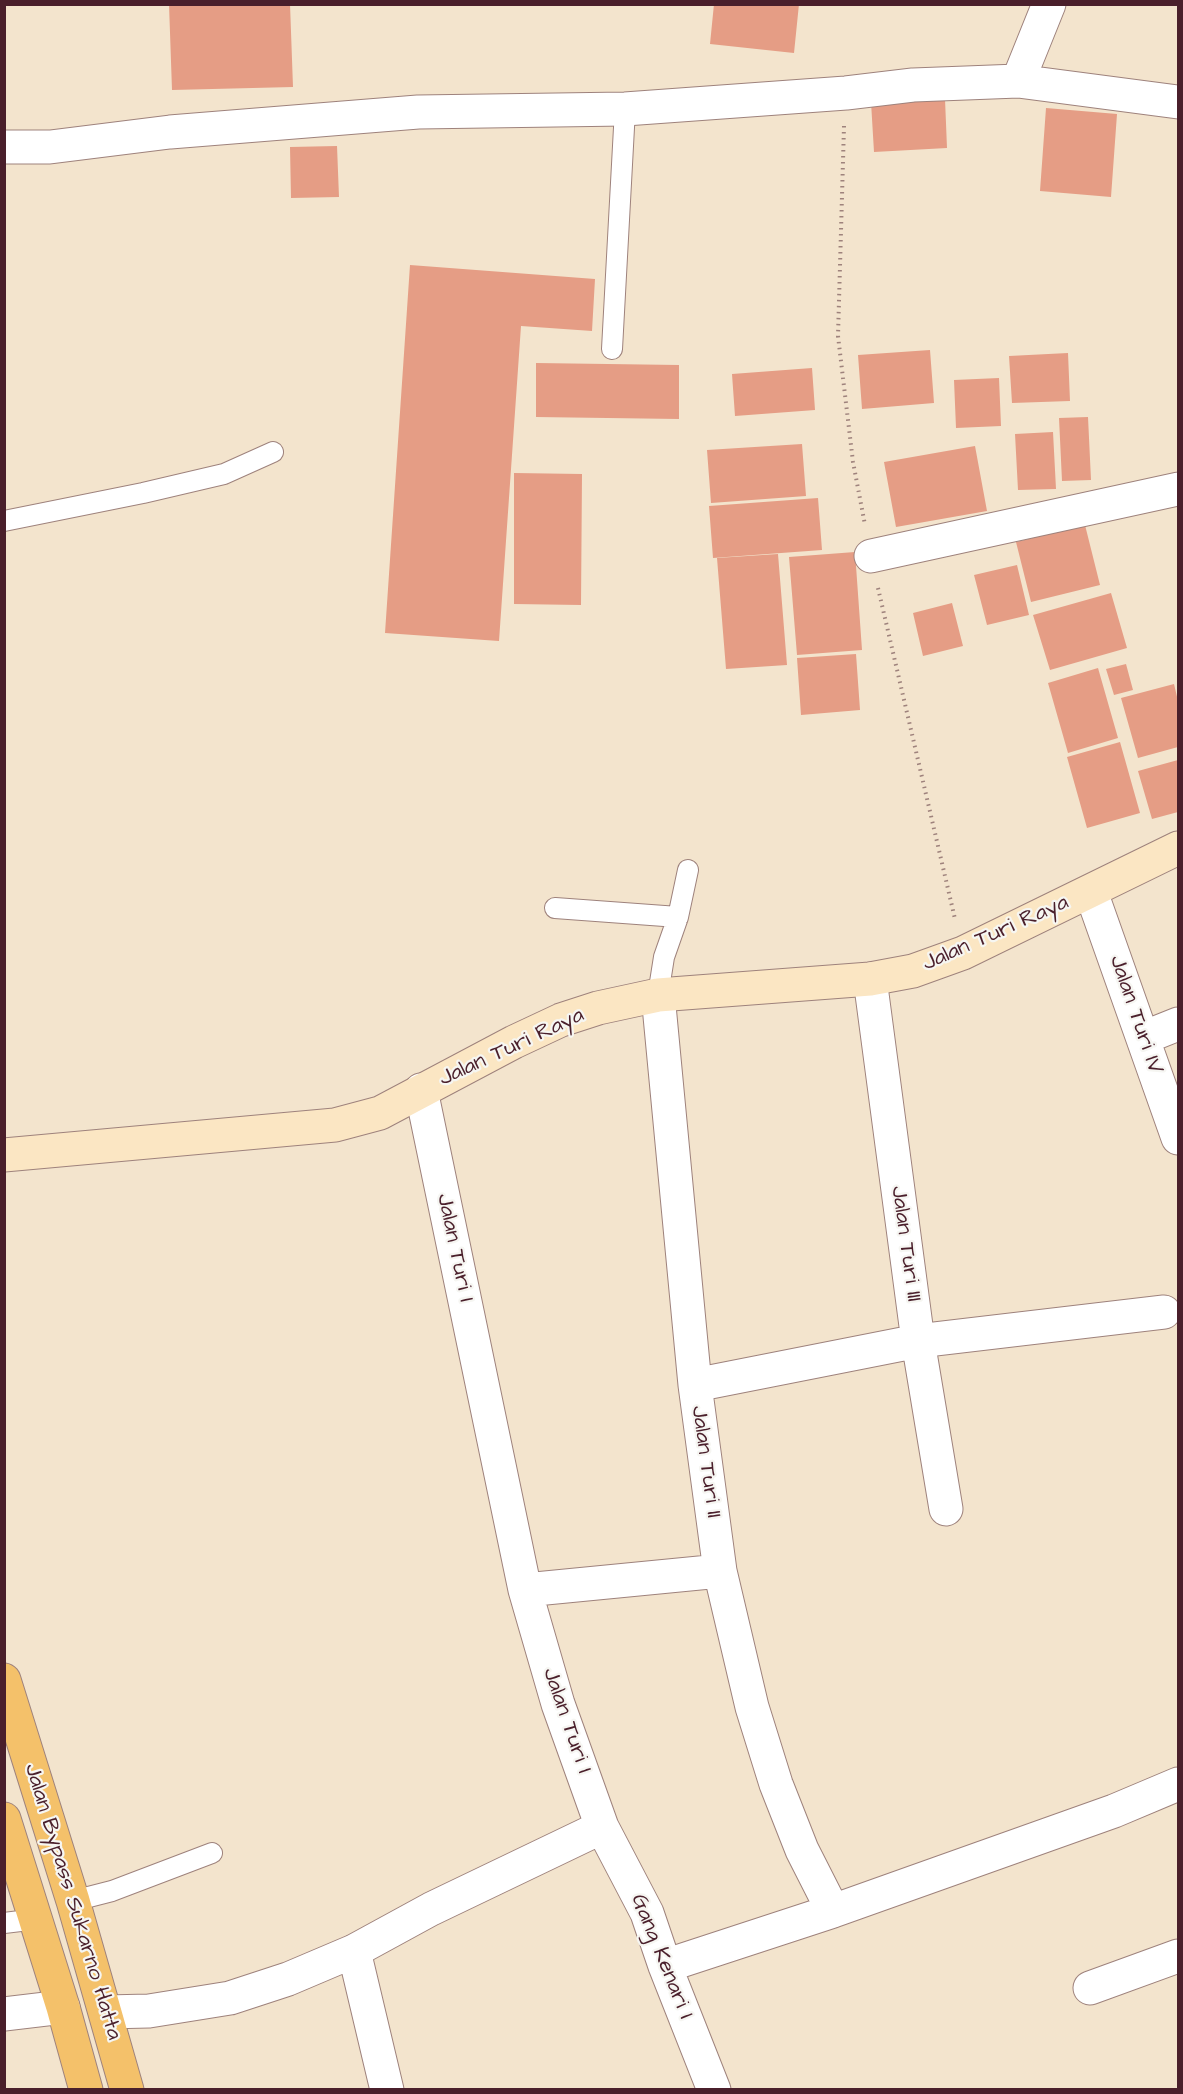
<!DOCTYPE html>
<style>
body{margin:0}
#map{position:relative;width:1183px;height:2094px;overflow:hidden;background:#f3e4cd;font-family:"Architects Daughter",sans-serif}
canvas{display:block}
.frame{position:absolute;inset:0;border:6px solid #4a1f2b;pointer-events:none}
</style>
<div id="map">
<canvas width="1183" height="2094"></canvas>
<div class="frame"></div>
</div>
<script>
const ctx = document.querySelector('canvas').getContext('2d');
ctx.lineJoin = 'round';
function fillPath(path, color) { ctx.fillStyle = color; ctx.fill(path, 'evenodd'); }
const poly = rows => new Path2D(rows.map(r => 'M' + r).join(''));
function trace(path, color, width, dash) { ctx.strokeStyle = color; ctx.lineWidth = width; ctx.lineCap = dash ? 'butt' : 'round'; ctx.setLineDash(dash || []); ctx.stroke(path); }
function label(font, color, halo, rows, align = 'center') {
  ctx.font = font + ' "Architects Daughter",sans-serif'; ctx.lineWidth = 4.5; ctx.setLineDash([]); ctx.textBaseline = 'middle'; ctx.strokeStyle = halo; ctx.fillStyle = color; for (const [text, x, y, turn = 0] of rows) {
    ctx.save(); ctx.translate(x, y); ctx.rotate((+turn || 0) * Math.PI / 180); ctx.textAlign = isNaN(turn) ? turn : align; if (halo) ctx.strokeText(text, 0, 0); ctx.fillText(text, 0, 0); ctx.restore();
  }
}
const building = poly([
 [169,4,290,4,293,87,172,90],
 [714,4,799,4,794,53,710,44],
 [945,99,947,148,874,152,871,102],
 [1046,108,1117,114,1111,197,1040,191],
 [337,146,339,197,291,198,290,147],
 [410,265,595,279,592,331,521,326,499,641,385,633],
 [930,350,934,403,862,409,858,355],
 [1068,353,1070,401,1012,403,1009,356],
 [536,363,679,365,679,419,536,417],
 [812,368,815,410,735,416,732,374],
 [999,378,1001,426,956,428,954,380],
 [1088,417,1091,480,1062,481,1059,418],
 [1053,432,1056,489,1018,490,1015,434],
 [802,444,806,496,711,503,707,450],
 [975,446,987,511,896,527,884,462],
 [514,473,582,474,581,605,514,604],
 [818,498,822,550,713,558,709,506],
 [1085,525,1100,585,1031,602,1016,542],
 [855,552,862,650,797,655,789,557],
 [778,554,787,665,726,669,717,558],
 [1017,565,1029,615,987,625,974,575],
 [1111,593,1127,648,1050,670,1033,615],
 [952,603,963,646,923,656,913,613],
 [856,654,860,710,801,715,797,658],
 [1126,664,1133,690,1114,695,1106,669],
 [1098,668,1118,738,1068,753,1048,683],
 [1174,684,1178,701,1178,747,1138,758,1121,698],
 [1120,742,1140,813,1087,828,1067,757],
 [1178,760,1178,812,1152,819,1138,771]
]);
const path = poly([
 [844,126,838,336,853,462,865,525],
 [878,588,955,919]
]);
const lane = poly([
 [612,349,625,109],
 [4,521,143,493,224,474,273,452],
 [555,908,678,917],
 [658,995,664,957,678,917,688,870],
 [73,1901,112,1891,212,1853],
 [4,1923,37,1919]
]);
const street = poly([
 [1018,81,1049,4],
 [4,147,50,147,170,132,418,112,625,109,846,93,913,85,966,83,1018,81,1178,102],
 [871,556,1178,489],
 [1091,892,1178,1138],
 [870,979,918,1341,946,1509],
 [658,995,695,1385,720,1571,752,1707,776,1784,802,1850,833,1911],
 [1143,1038,1178,1024],
 [421,1090,525,1590,558,1704,602,1827,647,1913,665,1966,714,2090],
 [695,1385,918,1341,1164,1312],
 [525,1590,720,1571],
 [354,1951,387,2090],
 [665,1966,833,1911,1114,1811,1178,1784],
 [1090,1988,1178,1956],
 [106,2012,149,2011,230,1998,288,1979,354,1951,431,1909,602,1827],
 [4,2014,63,2007]
]);
const secondary = poly([
 [4,1155,335,1125,380,1113,514,1042,561,1020,598,1008,658,995,870,979,913,971,963,953,1178,848]
]);
const highway = poly([
 [4,1680,73,1901,127,2090],
 [4,1819,63,2007,86,2090]
]);
const streetNames = [
 ["Jalan Turi Raya",996,934,-24],
 ["Jalan Turi IV",1135,1015,71],
 ["Jalan Turi Raya",512,1048,-25],
 ["Jalan Turi III",905,1244,82],
 ["Jalan Turi I",454,1248,78],
 ["Jalan Turi II",705,1462,82],
 ["Jalan Turi I",566,1721,71],
 ["Jalan Bypass Sukarno Hatta",72,1902,73],
 ["Gang Kenari I",661,1957,68]
];
fillPath(building, '#e59d85');
trace(lane, '#9e827c', 22);
trace(street, '#9e827c', 35);
trace(secondary, '#9e827c', 35);
trace(highway, '#9e827c', 35);
trace(path, '#9e827c', 4, [1.5, 4.5]);
trace(lane, '#fff', 20);
trace(street, '#fff', 33);
trace(secondary, '#fbe6c3', 33);
trace(highway, '#f4c16a', 33);
label('22px', '#4a1f2b', '#f6f6f2', streetNames);
</script>
